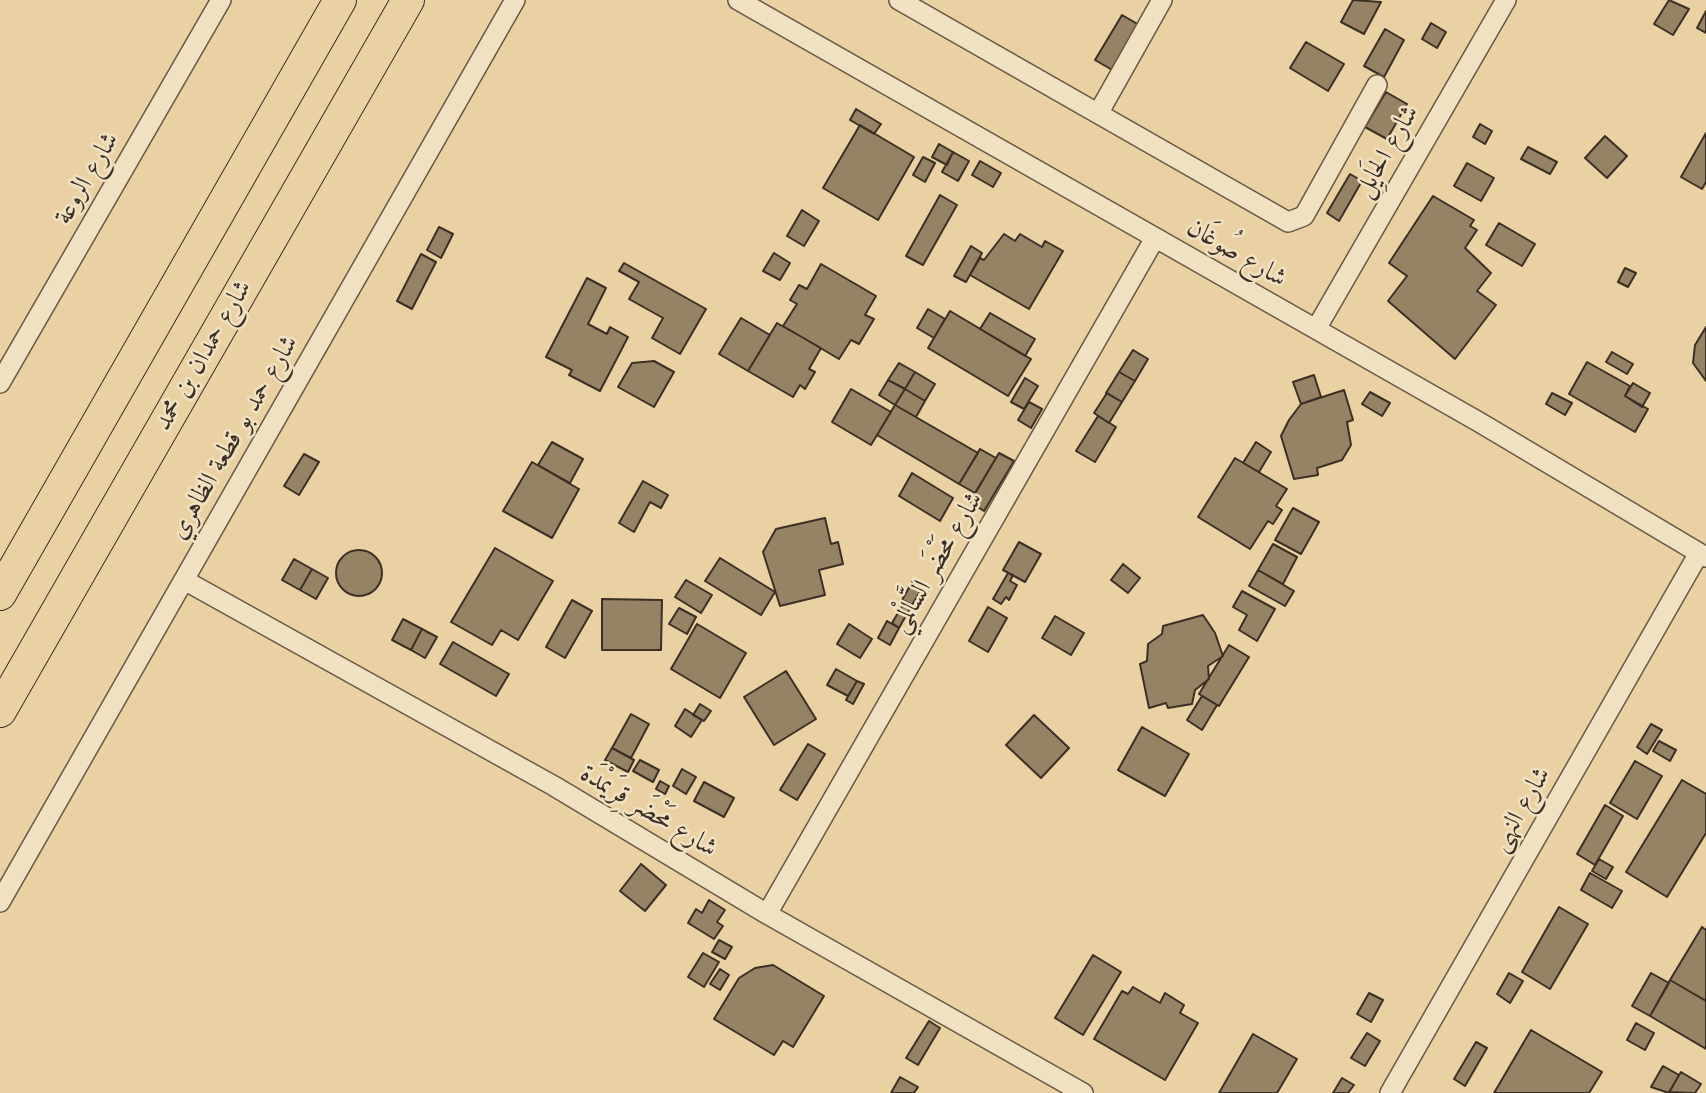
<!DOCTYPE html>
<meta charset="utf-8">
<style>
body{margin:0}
canvas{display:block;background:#e9d1a3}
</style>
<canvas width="1706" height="1093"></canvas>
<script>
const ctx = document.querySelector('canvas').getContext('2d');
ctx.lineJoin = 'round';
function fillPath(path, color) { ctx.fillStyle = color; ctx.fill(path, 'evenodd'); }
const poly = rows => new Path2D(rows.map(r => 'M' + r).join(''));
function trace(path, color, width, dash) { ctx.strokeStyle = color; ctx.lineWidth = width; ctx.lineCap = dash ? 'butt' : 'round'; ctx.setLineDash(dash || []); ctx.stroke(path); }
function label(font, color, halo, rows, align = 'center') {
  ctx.font = font + ' Cardo,Amiri,serif'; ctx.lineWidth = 5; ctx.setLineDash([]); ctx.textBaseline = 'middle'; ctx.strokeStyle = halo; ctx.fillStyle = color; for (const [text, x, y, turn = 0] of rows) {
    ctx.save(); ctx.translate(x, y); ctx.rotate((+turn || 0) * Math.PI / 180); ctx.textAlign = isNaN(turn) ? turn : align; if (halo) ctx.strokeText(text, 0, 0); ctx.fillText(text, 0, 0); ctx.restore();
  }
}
const building = poly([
 [1353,0,1381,2,1364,34,1341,22,1353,0],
 [1669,0,1689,9,1673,35,1654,24,1669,0],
 [1706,11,1706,33,1697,28,1706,11],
 [1122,15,1141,26,1114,71,1095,60,1122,15],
 [1431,23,1446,32,1437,48,1422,39,1431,23],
 [1385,29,1404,40,1384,77,1364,66,1385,29],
 [1306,42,1344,64,1328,91,1290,68,1306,42],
 [1386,92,1407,104,1387,139,1365,127,1386,92],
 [856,109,881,124,874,134,850,120,856,109],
 [1480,124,1492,131,1485,144,1473,137,1480,124],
 [860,125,914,157,878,220,823,188,860,125],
 [1706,133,1706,182,1702,189,1681,177,1706,133],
 [1605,136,1627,156,1607,178,1585,158,1605,136],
 [939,144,953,152,947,165,932,157,939,144],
 [1528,147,1557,162,1550,174,1521,159,1528,147],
 [953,152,969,161,958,181,942,172,953,152],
 [923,157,935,163,925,182,913,175,923,157],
 [980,161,1001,173,993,187,972,175,980,161],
 [1467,163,1494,178,1481,201,1454,186,1467,163],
 [1350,174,1362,181,1339,221,1327,213,1350,174],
 [940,195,957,205,923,265,906,256,940,195],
 [1433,196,1474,220,1470,226,1477,230,1465,248,1491,273,1477,291,1496,305,1455,359,1388,301,1407,276,1389,263,1433,196],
 [802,210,819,221,804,246,787,236,802,210],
 [1499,223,1535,244,1522,266,1486,245,1499,223],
 [439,227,453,234,441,258,427,250,439,227],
 [1004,234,1015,241,1020,234,1042,247,1045,241,1063,251,1029,309,970,275,980,258,984,260,1004,234],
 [971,246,982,253,966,282,954,276,971,246],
 [774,253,790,263,780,280,763,271,774,253],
 [421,254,436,262,412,309,397,301,421,254],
 [624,263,706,309,680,354,652,338,663,318,629,299,639,282,619,271,624,263],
 [821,264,876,296,865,315,874,319,859,344,851,340,839,359,783,326,797,304,790,300,799,285,807,289,821,264],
 [1625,268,1636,273,1628,287,1618,282,1625,268],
 [587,278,606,288,588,324,607,334,610,327,628,337,600,391,569,375,572,370,546,357,587,278],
 [928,309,945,319,934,338,917,328,928,309],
 [950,311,1031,359,1008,396,928,348,950,311],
 [990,313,1035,339,1025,356,980,329,990,313],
 [741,318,770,335,748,371,719,354,741,318],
 [777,323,821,348,809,369,815,372,805,389,800,385,793,397,748,371,777,323],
 [1706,327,1706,381,1693,363,1695,345,1706,327],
 [1133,350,1148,359,1135,381,1119,372,1133,350],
 [1612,352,1633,364,1627,374,1606,362,1612,352],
 [654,361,674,372,654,407,618,387,632,363,654,361],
 [1587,362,1630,386,1625,396,1648,409,1635,432,1569,394,1587,362],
 [899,363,915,372,905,389,888,380,899,363],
 [915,372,935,384,925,401,905,389,915,372],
 [1119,372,1135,381,1122,402,1106,393,1119,372],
 [1314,375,1321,397,1301,404,1293,382,1314,375],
 [1025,378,1038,386,1024,409,1011,402,1025,378],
 [888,380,905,389,895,405,879,395,888,380],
 [1633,383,1650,393,1642,407,1625,396,1633,383],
 [851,389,891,412,871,445,832,422,851,389],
 [905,389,925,401,916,417,895,405,905,389],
 [1344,390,1353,420,1347,422,1351,445,1342,460,1317,468,1318,475,1294,479,1281,436,1289,420,1301,404,1344,390],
 [1370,392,1390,403,1382,416,1362,404,1370,392],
 [1107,393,1122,402,1109,423,1094,413,1107,393],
 [1552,393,1572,403,1565,415,1546,404,1552,393],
 [1029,402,1042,409,1031,428,1018,420,1029,402],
 [895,405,978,453,959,484,877,435,895,405],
 [1098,416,1116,427,1095,462,1076,451,1098,416],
 [552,442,583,459,570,483,538,465,552,442],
 [1256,442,1271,452,1259,472,1243,463,1256,442],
 [980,449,996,458,975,493,959,484,980,449],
 [999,453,1014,461,984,511,970,502,999,453],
 [304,454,319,462,299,495,284,486,304,454],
 [1235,458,1287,489,1276,506,1282,510,1273,524,1268,521,1250,549,1198,517,1235,458],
 [532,462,579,489,552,538,503,511,532,462],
 [912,473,953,498,940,521,899,496,912,473],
 [643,481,668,495,661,508,650,502,634,532,619,523,643,481],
 [1293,508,1319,522,1301,554,1275,540,1293,508],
 [825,518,831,544,838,542,843,564,819,570,825,595,780,606,763,552,776,529,825,518],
 [1019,542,1041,554,1025,582,1003,570,1019,542],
 [1273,544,1297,557,1283,584,1258,570,1273,544],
 [495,548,553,581,518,640,501,630,492,645,451,622,495,548],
 '336 573a23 23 0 1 1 46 0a23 23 0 1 1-46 0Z',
 [720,558,775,592,761,615,705,581,720,558],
 [294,559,312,569,300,590,282,580,294,559],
 [1123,564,1140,578,1128,593,1111,580,1123,564],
 [312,569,328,578,316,599,300,590,312,569],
 [1258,570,1294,591,1285,606,1249,586,1258,570],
 [1008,573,1013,575,1010,581,1017,585,1009,600,1006,597,1001,604,993,599,1008,573],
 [914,579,924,585,912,605,902,600,914,579],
 [686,580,712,595,701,613,675,597,686,580],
 [1242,591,1275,609,1257,641,1239,630,1247,615,1233,607,1242,591],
 [602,599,662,600,661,650,602,650,602,599],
 [572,600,592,611,565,658,546,647,572,600],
 [905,601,912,605,899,628,892,623,905,601],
 [988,607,1007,618,988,652,969,641,988,607],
 [679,608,696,617,687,634,669,624,679,608],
 [1203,615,1215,633,1223,656,1208,666,1209,679,1195,690,1192,704,1168,708,1166,703,1149,708,1140,664,1147,661,1148,644,1162,634,1163,626,1203,615],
 [1055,616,1084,633,1071,655,1042,638,1055,616],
 [403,619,422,629,411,650,392,640,403,619],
 [887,621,899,628,890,645,878,638,887,621],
 [697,624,746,653,720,698,671,669,697,624],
 [849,624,872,639,860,658,837,644,849,624],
 [422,629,437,637,425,658,411,650,422,629],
 [453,642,509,674,496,696,440,664,453,642],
 [1229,645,1249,657,1219,706,1199,694,1229,645],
 [836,669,857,681,848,696,827,685,836,669],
 [786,671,816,719,774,745,744,697,786,671],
 [857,681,864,684,853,704,846,700,857,681],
 [1202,696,1217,705,1202,730,1187,720,1202,696],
 [700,704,711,711,704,721,693,715,700,704],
 [685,709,702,720,691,737,675,726,685,709],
 [631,714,649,724,631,758,612,748,631,714],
 [1034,715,1069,748,1041,778,1006,745,1034,715],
 [1651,724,1662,730,1647,754,1637,747,1651,724],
 [1142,727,1189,754,1165,796,1118,770,1142,727],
 [1659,741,1676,750,1670,761,1653,751,1659,741],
 [808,744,825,754,797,800,780,790,808,744],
 [612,748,634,760,628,772,605,760,612,748],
 [640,760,659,770,653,782,633,771,640,760],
 [1635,761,1662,776,1637,819,1610,803,1635,761],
 [682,769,696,777,686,794,673,786,682,769],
 [1682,780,1706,794,1706,833,1667,897,1626,872,1682,780],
 [660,781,669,786,665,794,656,789,660,781],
 [704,782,734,798,724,817,694,801,704,782],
 [1605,805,1623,816,1595,865,1577,854,1605,805],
 [1599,859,1613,867,1606,879,1592,871,1599,859],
 [641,864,666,885,645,911,620,891,641,864],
 [1590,873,1622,891,1612,908,1581,890,1590,873],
 [709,900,725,910,717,922,723,926,714,939,688,923,696,909,702,913,709,900],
 [1559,907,1588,924,1550,989,1522,972,1559,907],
 [1702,927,1706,930,1706,1001,1670,980,1702,927],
 [719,940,732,947,725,959,712,952,719,940],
 [703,953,719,962,704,987,688,977,703,953],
 [1093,955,1121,972,1083,1035,1055,1018,1093,955],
 [773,965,824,996,793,1047,783,1041,774,1055,714,1019,739,978,755,968,773,965],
 [720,969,729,975,720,990,710,984,720,969],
 [1509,973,1523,981,1510,1003,1497,994,1509,973],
 [1651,973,1669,983,1650,1016,1632,1006,1651,973],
 [1670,980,1706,1001,1706,1049,1650,1016,1670,980],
 [1133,987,1160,1003,1165,993,1184,1005,1180,1013,1198,1023,1165,1080,1094,1039,1122,991,1128,994,1133,987],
 [1369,993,1383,1000,1371,1022,1357,1014,1369,993],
 [929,1021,940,1028,918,1065,906,1058,929,1021],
 [1636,1023,1654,1033,1645,1050,1627,1040,1636,1023],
 [1531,1030,1602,1072,1589,1093,1494,1093,1531,1030],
 [1367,1033,1380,1041,1365,1066,1351,1058,1367,1033],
 [1253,1034,1297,1059,1277,1093,1219,1093,1253,1034],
 [1476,1042,1487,1048,1465,1086,1454,1079,1476,1042],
 [1663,1066,1679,1075,1669,1093,1651,1087,1663,1066],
 [1681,1072,1701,1084,1695,1093,1669,1092,1681,1072],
 [900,1077,918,1087,914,1093,891,1093,900,1077],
 [1342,1078,1354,1085,1348,1093,1333,1093,1342,1078]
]);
const street = poly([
 [738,0,1479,422,1706,557],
 [899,0,1288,222,1304,216,1377,85],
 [1099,112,1162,0],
 [1316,329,1506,0],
 [0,383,221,0],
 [184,580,554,786,767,914,1083,1093],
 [0,902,515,0],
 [767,914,1155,238],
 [1390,1093,1699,553]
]);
const primary = poly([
 [0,594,340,0],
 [0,711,408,0]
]);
const streetNames = [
 ["شارع الحَايِل",1388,152,-60],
 ["شارع الروعة",88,179,-60],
 ["شارع صُوغَان",1236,254,30],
 ["شارع حمدان بن محمد",204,356,-60],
 ["شارع حمد بو قطعة الظاهري",235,438,-60],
 ["شارع مَحْضَر السَّالْمي",938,563,-60],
 ["شارع النهى",1522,810,-60],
 ["شارع مَحْضَر قِرَيمْدَة",648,812,31]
];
fillPath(building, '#968366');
trace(building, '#3c2f24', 2);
trace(street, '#675844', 22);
trace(primary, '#3c2f24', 34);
trace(street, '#f1e1c3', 19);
trace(primary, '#e9d1a3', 32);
label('26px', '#3c2f24', '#f1e1c3', streetNames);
</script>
